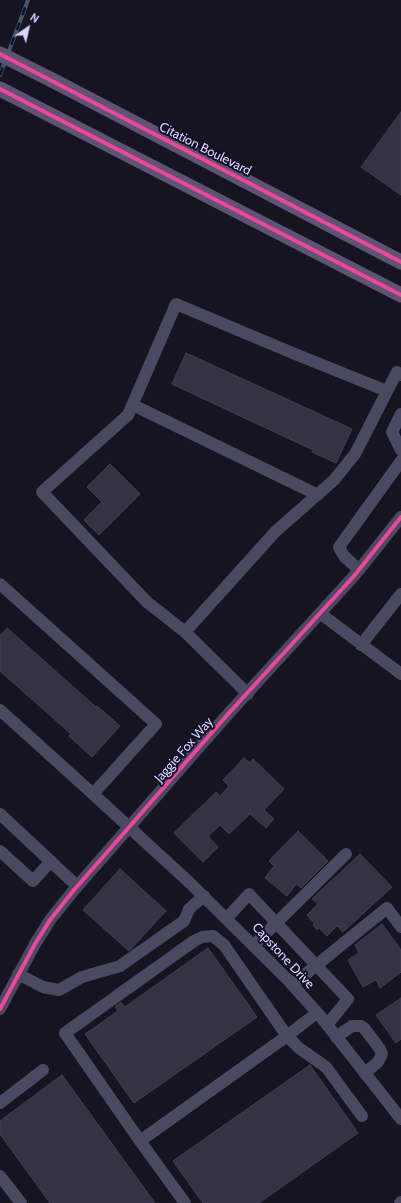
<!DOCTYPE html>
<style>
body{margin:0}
#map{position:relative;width:401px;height:1203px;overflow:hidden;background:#161421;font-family:Cabin,sans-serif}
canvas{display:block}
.north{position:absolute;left:8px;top:8px;width:40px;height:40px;-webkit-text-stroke:3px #130f26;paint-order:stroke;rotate:34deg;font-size:11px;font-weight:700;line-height:16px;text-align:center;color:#d9d4ff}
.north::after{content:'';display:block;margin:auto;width:14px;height:18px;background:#d9d4ff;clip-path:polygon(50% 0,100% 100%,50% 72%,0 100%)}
</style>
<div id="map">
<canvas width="401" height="1203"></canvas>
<div class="north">N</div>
</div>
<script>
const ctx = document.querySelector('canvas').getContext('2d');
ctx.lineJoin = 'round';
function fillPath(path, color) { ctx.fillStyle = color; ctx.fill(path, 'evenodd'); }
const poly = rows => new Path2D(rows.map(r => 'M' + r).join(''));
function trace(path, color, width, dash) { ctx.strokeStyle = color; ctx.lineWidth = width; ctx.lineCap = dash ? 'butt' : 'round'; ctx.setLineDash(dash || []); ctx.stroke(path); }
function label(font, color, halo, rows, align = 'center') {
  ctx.font = font + ' Cabin,sans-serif'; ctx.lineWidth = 4; ctx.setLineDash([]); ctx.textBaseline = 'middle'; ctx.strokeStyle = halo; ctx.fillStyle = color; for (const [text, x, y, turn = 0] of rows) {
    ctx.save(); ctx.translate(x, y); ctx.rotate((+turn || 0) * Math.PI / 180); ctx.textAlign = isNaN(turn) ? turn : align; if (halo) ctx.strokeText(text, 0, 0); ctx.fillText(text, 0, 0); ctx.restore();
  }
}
const building = poly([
 [401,112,401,195,361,167,401,112],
 [186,353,352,429,336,463,312,452,313,450,172,384,186,353],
 [110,464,140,494,99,535,84,520,102,502,87,487,110,464],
 [7,628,96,707,97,706,120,726,92,757,69,736,71,734,0,671,0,636,7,628],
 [244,758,250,763,253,759,284,789,264,810,274,819,266,828,250,814,229,834,220,825,208,836,218,847,203,862,174,833,216,792,220,796,229,786,223,780,244,758],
 [298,831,328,861,301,888,296,884,287,896,265,878,274,866,269,861,298,831],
 [360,854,392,887,343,932,337,926,327,936,319,928,317,930,313,925,314,923,307,915,318,904,312,899,360,854],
 [120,869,166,911,129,951,83,910,120,869],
 [382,924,401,950,401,972,380,988,376,980,363,987,348,960,359,953,355,945,382,924],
 [208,948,257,1017,134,1103,85,1034,118,1011,115,1007,121,1002,125,1007,208,948],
 [401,998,401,1039,396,1043,376,1015,401,998],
 [310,1065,358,1133,259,1203,203,1203,173,1161,310,1065],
 [62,1075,155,1203,50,1203,0,1134,0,1121,62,1075]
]);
const minor = poly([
 [133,405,318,495],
 [401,414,392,432,401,450],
 [359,570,344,556,339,547,401,461],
 [0,584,156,724,93,794,0,710],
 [321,614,401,674],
 [185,632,147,602,42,492,128,415,176,304,295,354,387,391],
 [361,645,401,594],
 [248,694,185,632,275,532,334,480,355,454,397,372,401,375],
 [93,794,190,883,288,980,321,1017,401,1119],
 [0,814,77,886],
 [0,851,33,881,51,861],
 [227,918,249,894,348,999,327,1025],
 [254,945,346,854],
 [18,974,43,987,59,990,82,977,120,966,184,921,189,909,204,896],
 [292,985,387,908,401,927],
 [0,1009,35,944,50,920,74,890,229,713,354,576,401,517],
 [317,1013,301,1025,287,1036,140,1141,65,1033,194,941,202,937,213,936,224,945,287,1036,299,1048,326,1067,362,1116],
 [336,1037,352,1026,361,1026,364,1028,380,1049,382,1054,378,1062,365,1073],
 [0,1103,43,1070],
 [140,1141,185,1203],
 [0,1176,21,1203],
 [400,1203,401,1202]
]);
const major = poly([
 [52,80,401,262],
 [0,89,401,295]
]);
const rail = poly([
 [0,75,28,0]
]);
const majorBridge = poly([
 [0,54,52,80]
]);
const cycleway = poly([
 [0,54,401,262],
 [0,89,401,295],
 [0,1009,35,944,50,920,74,890,229,713,354,576,401,517]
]);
const streetNames = [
 ["Citation Boulevard",205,149,27],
 ["Jaggie Fox Way",184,750,-49],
 ["Capstone Drive",283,956,47]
];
fillPath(building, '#343243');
trace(building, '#433f54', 1);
trace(minor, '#4a4962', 12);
trace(major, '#5e5373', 15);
trace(rail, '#43596b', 4);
trace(rail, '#130f26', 2.5, [8]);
trace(majorBridge, '#5e5373', 15);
trace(cycleway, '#ed469a', 4);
label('13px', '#d9d4ff', '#130f26', streetNames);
</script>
